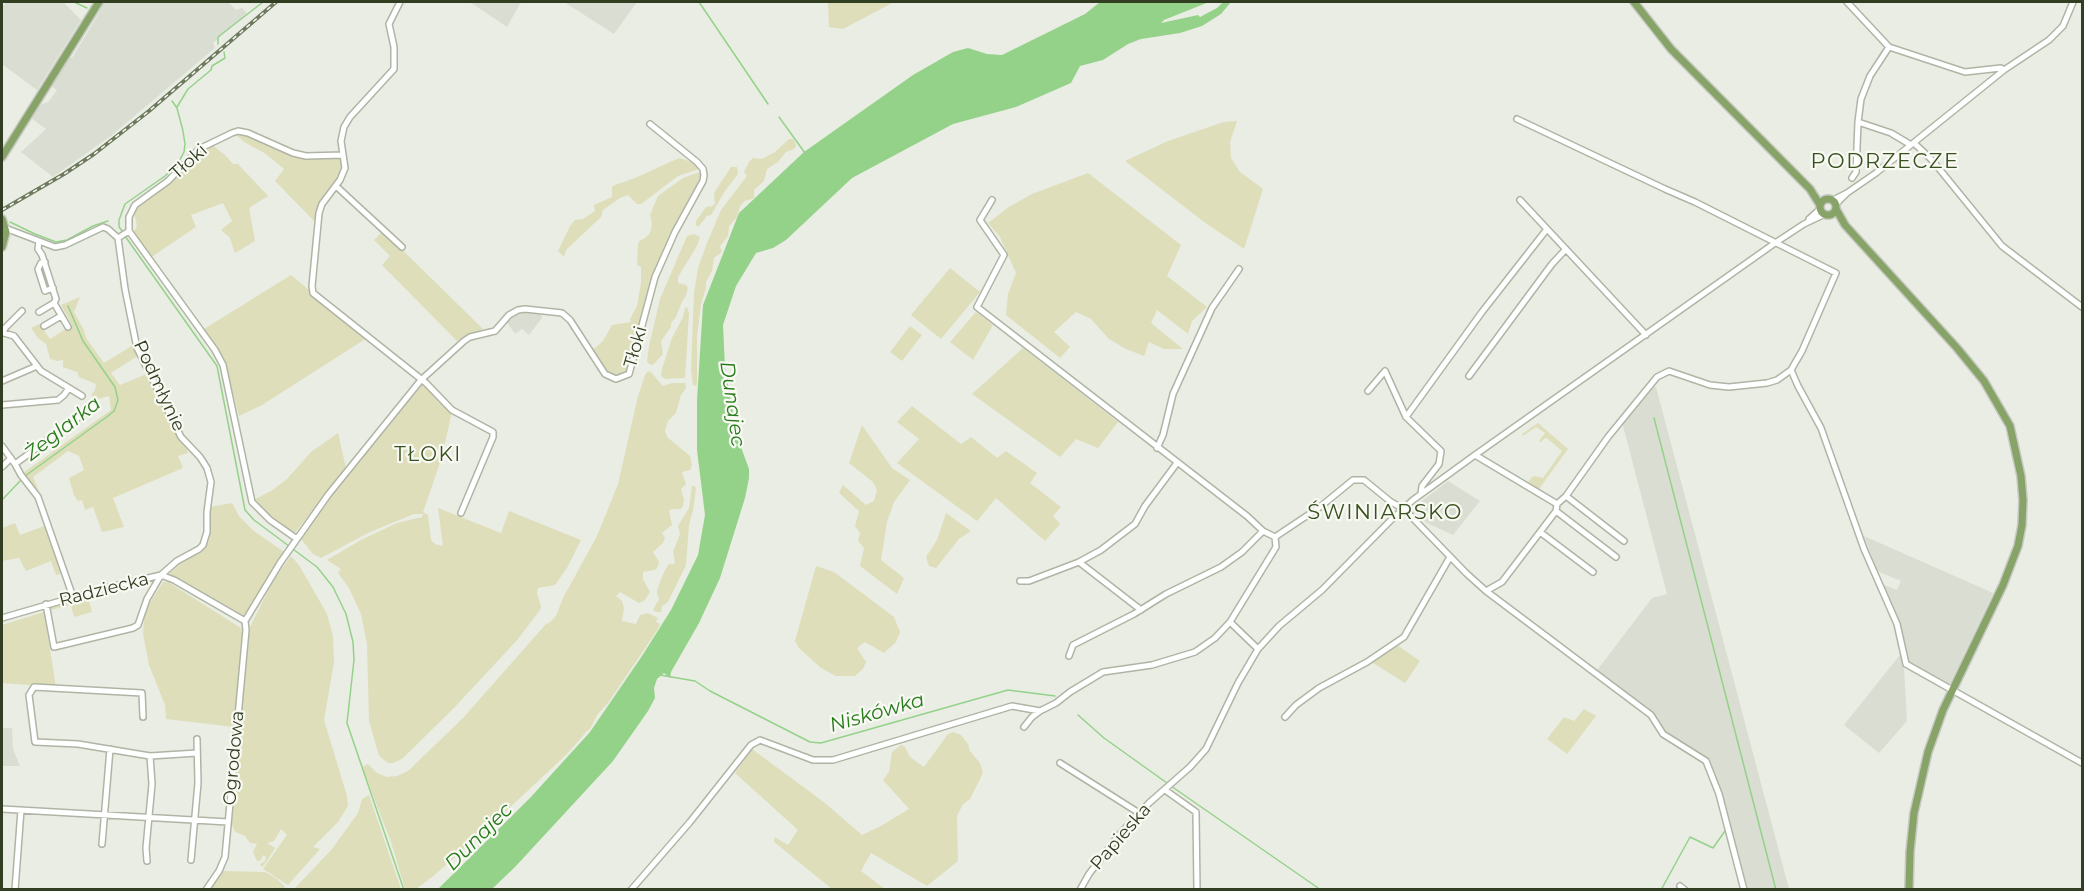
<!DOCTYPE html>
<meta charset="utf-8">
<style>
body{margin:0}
#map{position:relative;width:2084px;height:891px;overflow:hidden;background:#eaede3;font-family:Montserrat,sans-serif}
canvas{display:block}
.frame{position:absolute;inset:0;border:3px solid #323e22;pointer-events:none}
</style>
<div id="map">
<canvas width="2084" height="891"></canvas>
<div class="frame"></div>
</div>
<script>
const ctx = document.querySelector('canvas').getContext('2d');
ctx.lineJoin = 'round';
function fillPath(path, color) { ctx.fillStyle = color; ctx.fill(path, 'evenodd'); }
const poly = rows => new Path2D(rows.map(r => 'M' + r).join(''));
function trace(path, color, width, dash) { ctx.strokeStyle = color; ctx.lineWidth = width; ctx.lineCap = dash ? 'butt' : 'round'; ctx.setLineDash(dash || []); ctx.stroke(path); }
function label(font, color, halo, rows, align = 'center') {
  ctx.font = font + ' Montserrat,sans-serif'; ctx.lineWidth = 4.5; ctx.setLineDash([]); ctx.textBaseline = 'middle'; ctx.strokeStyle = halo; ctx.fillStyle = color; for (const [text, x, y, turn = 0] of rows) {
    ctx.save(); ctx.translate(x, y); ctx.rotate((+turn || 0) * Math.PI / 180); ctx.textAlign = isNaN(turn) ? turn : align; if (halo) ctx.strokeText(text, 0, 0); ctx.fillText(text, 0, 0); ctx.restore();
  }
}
const built = poly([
 [7,2,63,2,81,20,37,90,2,64,2,7],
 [104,2,228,2,236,10,242,8,247,13,213,43,215,48,112,135,53,177,21,152,46,129,31,118,39,106,49,101,57,90,51,86,70,57,72,58,99,13],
 [470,2,521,2,507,27],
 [564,2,637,2,614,34],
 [521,311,541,313,542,318,529,335,522,329,515,334,506,321],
 [1650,386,1656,387,1789,889,1747,889,1728,814,1711,764,1707,758,1667,734,1653,715,1591,668,1598,669,1652,598,1667,594,1622,422],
 [1448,481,1480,501,1453,535,1429,524,1409,511],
 [1864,536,1993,593,1949,685,1909,662,1899,624,1882,584,1897,590,1901,581,1877,571],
 [1903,651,1907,721,1879,753,1844,725],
 [2,728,12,728,13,749,20,766,2,766]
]);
const green = poly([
 [828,2,894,2,843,29,829,27],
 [1237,121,1230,142,1231,158,1240,172,1263,189,1244,249,1204,222,1125,161,1168,141,1224,122],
 [239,133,257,138,293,155,340,158,344,162,342,172,320,205,315,222,275,181,284,169,266,154,244,142,237,136],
 [789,139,793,139,795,142,796,146,794,149,786,152,778,162,767,169,764,181,754,190,754,198,745,201,740,206,737,217,729,226,728,236,720,246,722,252,714,258,712,271,706,282,706,288,701,304,697,336,697,385,693,386,691,370,694,293,698,268,707,243,721,210,747,176,744,172,749,162,753,158,762,159,775,152],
 [211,144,225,155,233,164,238,164,268,196,249,208,255,241,235,253,230,238,221,230,232,221,223,203,191,215,196,227,153,256,149,256,133,233,137,226,134,211,171,183,192,158],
 [679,158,692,162,699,169,678,176,641,204,637,204,628,195,620,198,603,210,601,217,566,250,564,257,558,251,570,226,575,220,583,219,595,211,594,205,612,197,612,187,615,185,635,178],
 [731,167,737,167,738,174,725,191,711,215,707,216,699,226,696,226,696,221,706,207,712,206,715,204,714,193],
 [700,172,702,176,697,186,661,256,649,292,628,373,616,377,603,370,593,352,594,349,603,341,612,325,631,322,630,319,637,306,641,283,641,267,637,265,638,244,639,241,645,238,650,233,652,224,650,215,658,196,683,178],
 [1088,173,1181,245,1167,276,1207,307,1192,321,1188,334,1157,310,1151,323,1183,349,1164,349,1149,342,1144,356,1126,349,1109,339,1091,319,1076,312,1054,332,1070,347,1060,358,1006,315,1008,294,1016,273,1000,237,988,223,1009,207,1032,194],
 [383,231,483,329,469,334,457,341,382,265,390,256,374,240],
 [694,234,700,237,697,246,678,277,678,283,686,285,688,288,686,295,681,304,676,317,671,323,671,327,661,341,663,354,653,365,649,364,647,361,649,346,660,299,687,236],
 [950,268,980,292,941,339,911,315],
 [291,275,367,338,262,405,239,416,225,363,204,329],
 [80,297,74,312,84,330,86,338,104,363,135,344,139,355,111,373,120,385,149,373,171,424,185,444,188,453,178,456,183,468,113,498,124,527,102,532,93,507,85,510,82,500,78,501,74,495,69,478,84,470,79,456,68,451,33,477,39,491,26,478,23,473,111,410,109,396,98,399,91,395,95,390,96,384,79,377,77,372,63,367,63,360,57,361,50,359,46,344,38,338,31,328,39,324,50,339,72,325,61,305],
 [687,307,689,313,685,378,665,379,661,376,662,369,672,338,683,317,685,308],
 [976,312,993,325,973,360,950,342],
 [910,326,922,335,902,361,890,352],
 [1023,348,1118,422,1098,448,1076,439,1060,457,972,394],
 [650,371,663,386,672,383,685,383,686,388,681,395,676,413,668,421,665,430,667,437,690,456,692,465,690,470,682,472,686,484,681,489,684,500,683,506,681,509,672,509,669,511,672,525,662,533,665,538,663,543,653,552,659,562,658,566,655,570,643,572,643,579,650,592,644,601,639,603,620,592,616,596,622,601,624,608,622,621,636,624,640,615,648,613,658,618,656,622,660,624,658,629,608,703,597,715,590,729,587,731,567,754,475,840,432,877,416,889,405,889,391,842,362,767,368,764,377,773,387,777,397,776,408,771,463,718,546,624,549,623,556,616,563,598,597,536,610,504,618,484,638,396,645,375,647,372],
 [421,384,429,390,438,402,452,412,441,460,423,512,428,515,431,540,435,544,443,546,438,508,501,533,509,511,581,540,567,568,555,585,538,588,537,594,541,606,540,610,518,639,454,708,402,759,393,763,388,763,379,756,369,721,367,644,361,614,349,588,338,573,341,569,327,560,361,540,397,523,422,517,423,514,414,514,370,532,321,558,313,554,301,539,330,497],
 [912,406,961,444,971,437,997,458,1006,451,1037,473,1030,483,1061,507,1053,516,1060,524,1045,541,996,498,977,521,897,463,919,439,897,422],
 [1538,423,1568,449,1539,489,1528,482,1533,476,1543,478,1562,451,1548,439,1545,438,1541,442,1539,441,1545,433,1536,427,1523,436,1522,434],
 [862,425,892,468,910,480,894,502,887,522,881,560,904,578,897,594,860,566,864,548,858,541,860,533,855,526,859,511,839,493,843,485,866,505,874,501,877,490,873,482,849,463],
 [338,433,346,468,294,534,271,519,253,500,271,491,287,479,311,452],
 [692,486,695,486,696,489,693,510,689,525,686,565,668,602,662,606,661,612,656,612,653,610,659,599,657,593,658,587,665,570,669,564,674,564,675,562,673,552,680,534,678,526,689,508],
 [232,503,239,516,254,531,284,552,251,610,245,616,242,617,169,574,183,561,198,554,209,541,211,523,210,507],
 [946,513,971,531,959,539,936,568,929,566,926,557,937,540],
 [15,523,20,535,47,525,64,573,56,575,51,561,26,571,19,558,2,561,2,528],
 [291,556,299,565,327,614,333,636,334,662,324,720,347,796,348,806,338,822,313,847,320,849,288,885,263,869,287,835,281,829,274,841,267,843,275,848,267,861,262,867,261,866,260,864,265,861,266,857,263,855,261,860,257,861,253,852,257,844,250,843,245,836,235,832,232,825,231,815,242,739,242,706,250,627,274,579],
 [816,566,834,572,894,617,900,632,896,642,884,653,865,642,857,648,866,662,863,669,855,676,836,676,821,668,799,648,795,641],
 [163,582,168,582,241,628,242,634,234,727,166,719,165,705,149,665,143,634,144,619,149,604],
 [90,595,92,599,89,600,92,612,74,617,71,605,51,610,51,605],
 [44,612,56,687,2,683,2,625],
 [1397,645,1420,661,1405,683,1370,661],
 [1584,709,1596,716,1567,754,1547,739,1564,717,1574,721],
 [953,732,961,735,968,744,970,751,980,763,983,773,970,799,963,804,957,816,958,861,927,886,871,853,861,871,885,889,832,889,774,842,775,837,788,845,798,830,735,773,752,749,825,803,862,835,879,827,909,809,883,780,889,772,892,752,901,745,905,747,910,757,924,767,948,734],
 [369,795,401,889,294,889,332,849,358,813,362,799],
 [222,871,265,872,277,879,285,887,283,890,210,890]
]);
const water = poly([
 [1100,2,1209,2,1164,20,1161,23,1198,15,1200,17,1217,8,1223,2,1231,2,1221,14,1202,26,1180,33,1141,39,1128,44,1103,60,1080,66,1071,83,1016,107,953,124,852,178,786,240,773,248,756,253,736,286,723,325,725,368,738,439,749,469,749,478,745,498,720,578,699,623,671,672,670,678,664,673,657,679,654,688,655,698,648,711,613,761,515,867,492,889,438,889,530,798,590,732,642,656,671,610,698,555,705,515,697,450,697,400,703,305,739,213,804,152,913,75,953,52,968,48,987,54,1002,55,1085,14]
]);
const stream = poly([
 [74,2,87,8],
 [699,2,768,104],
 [218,44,218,37,263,2],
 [177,107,188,89,211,70,212,66,225,58,224,52],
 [779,117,805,153],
 [10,222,35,234,56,242,67,240,93,226,108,221],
 [123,232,119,227,119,220,125,204,165,176,177,165,184,152,185,144,183,131,177,108,172,101],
 [125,236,217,366,245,510,254,520,317,567,333,587,346,614,353,642,354,660,347,723,404,890],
 [1654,418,1776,890],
 [25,476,108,416,114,411,118,400,115,387,83,341,68,306],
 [2,500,21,480],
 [660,675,695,681,710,691,810,742,821,743,1008,690,1055,696],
 [1078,715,1104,738,1167,783],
 [1171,786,1321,890],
 [1661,890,1690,837,1713,848,1725,831]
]);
const minor = poly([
 [400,2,389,24,394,47,394,69,350,117,344,127,341,141,345,168,340,180,322,204,319,213,312,286,313,293,426,383,452,410,493,432,493,437,461,513],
 [1847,2,1889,47,1965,72,2001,68,2004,70],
 [1858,122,1861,99,1870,76,1889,47],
 [1914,143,1932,160,2002,246,2082,307],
 [1852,178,1856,172,1858,122,1891,133,1911,145],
 [336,186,402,247],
 [992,200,980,220,1004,255,977,307,1247,516,1263,531,1275,537,1320,507,1353,480,1364,480,1391,502,1404,509,1466,573,1486,591,1651,715,1663,734,1706,761,1719,794,1744,890],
 [1520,200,1646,335],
 [1833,200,1847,193,1876,173,2004,70,2049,40,2063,26,2073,2],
 [1836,204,1846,194],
 [1809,219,1820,209],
 [5,228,55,247,65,245,103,227,108,229,118,238,129,231],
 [129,231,215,350,223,365,252,502,270,520,297,539],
 [129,231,129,217,135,205,168,181,199,149,232,133,238,131,248,133,293,153,306,156,343,155],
 [39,241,38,249,42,255,56,299,54,303,68,327],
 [45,262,41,263,38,269,45,291,53,288],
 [39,312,54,303],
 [44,326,61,316],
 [3,333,5,328,22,311],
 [1791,370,1798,386,1821,428,1864,549,1897,624,1906,664,2082,763],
 [1469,376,1552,264,1566,249],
 [2,381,37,366],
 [69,388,82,396],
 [1368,391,1385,371,1406,417,1441,451,1439,464,1422,486,1421,494],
 [2,405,58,400,64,395,69,388,41,371,14,336,4,333],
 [1406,417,1482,312,1547,229],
 [2,446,15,464,21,475,38,497,73,597],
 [1157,448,1163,435,1173,394,1212,308,1239,269],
 [1475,455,1557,504],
 [15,464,94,406],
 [2,467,11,458],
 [1566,496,1624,541],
 [1556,511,1616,557],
 [1540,532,1593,572],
 [1079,562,1101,550,1135,524,1145,506,1177,463],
 [1020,581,1029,581,1079,562,1141,610],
 [1486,591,1502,582,1556,511,1557,504,1566,496,1608,437,1657,377,1669,371,1710,385,1729,387,1767,383,1777,380,1791,370,1802,351,1836,273,1695,202,1665,189,1517,119],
 [46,604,54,647,133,628,138,625,147,599,161,575,177,561,199,549,203,545,207,532,207,512,211,482,207,468,200,457,181,437,137,348,125,289,118,238],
 [2,618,102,589,161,575,174,580,245,621],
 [245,621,280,563,328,495,421,380,464,341,470,337,495,331,509,315,518,310,525,309,562,313,570,320,605,374,616,379,629,374,655,277,675,232,703,181,704,175,703,169,697,162,650,124],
 [1230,622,1258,649],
 [1069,656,1073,645,1134,614,1166,594,1221,567,1242,552,1263,531],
 [143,717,142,693,34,687,29,695,35,742,78,744,150,756,197,753],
 [1285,717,1296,705,1319,688,1367,662,1404,637,1450,557],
 [1024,727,1032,717,1040,711],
 [1060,763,1139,813],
 [1165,790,1196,812,1197,890],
 [2,809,228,822],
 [102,844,110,749],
 [191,860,198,783,197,739],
 [147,861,146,848,152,784,150,756],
 [1680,886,1685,890],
 [15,890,21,810],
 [206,890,219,871,225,857,246,630,245,621],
 [631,890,690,822,751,745,760,740,813,760,833,760,1012,706,1040,711,1056,703,1070,692,1103,672,1152,665,1195,652,1215,638,1230,622,1276,547,1275,537],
 [1080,890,1089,874,1119,835,1149,803,1190,767,1206,749,1238,683,1258,649,1279,626,1322,590,1391,520,1413,500,1475,455,1775,243,1804,224,1825,214]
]);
const major = poly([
 [1634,2,1671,49,1810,189,1820,205],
 [2,157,99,2],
 '1820 207a8 8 0 1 1 16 0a8 8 0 1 1-16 0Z',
 [1836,209,1845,225,1957,348,1984,381,2010,426,2021,476,2023,500,2022,525,2018,546,2003,585,1943,710,1928,752,1914,813,1910,852,1909,890],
 [2,219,6,232,2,247]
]);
const rail = poly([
 [2,210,64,174,94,154,149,111,276,2]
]);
const streetNames = [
 ["Tłoki",189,162,-42],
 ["Tłoki",636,347,-74],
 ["Podmłynie",159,386,65],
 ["Radziecka",104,590,-14],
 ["Ogrodowa",234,758,-85],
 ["Papieska",1121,837,-49]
];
const waterNames = [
 ["Dunajec",732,404,82],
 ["Żeglarka",63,429,-38],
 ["Niskówka",877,713,-16],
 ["Dunajec",479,837,-45]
];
const neighbourhoodNames = [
 ["TŁOKI",428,455]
];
const quarterNames = [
 ["PODRZECZE",1885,162],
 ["ŚWINIARSKO",1385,513]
];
fillPath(built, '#daddd1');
fillPath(green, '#dedebb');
fillPath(water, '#94d28a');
trace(stream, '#94d28a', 1.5);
trace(minor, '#afb5a5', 8);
trace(major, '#c6c9c1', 10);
trace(minor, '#fff', 5);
trace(major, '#87a367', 7);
trace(rail, '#6d7a5d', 4);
trace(rail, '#f8f9f3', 1.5, [4.5]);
label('18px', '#323e22', '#f8f9f3', streetNames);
label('italic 20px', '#277b1b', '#f8f9f3', waterNames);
ctx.letterSpacing = '1.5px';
label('20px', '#39511e', '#f8f9f3', neighbourhoodNames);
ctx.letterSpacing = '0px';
ctx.letterSpacing = '1.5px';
label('21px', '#39511e', '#f8f9f3', quarterNames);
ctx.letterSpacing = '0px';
</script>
